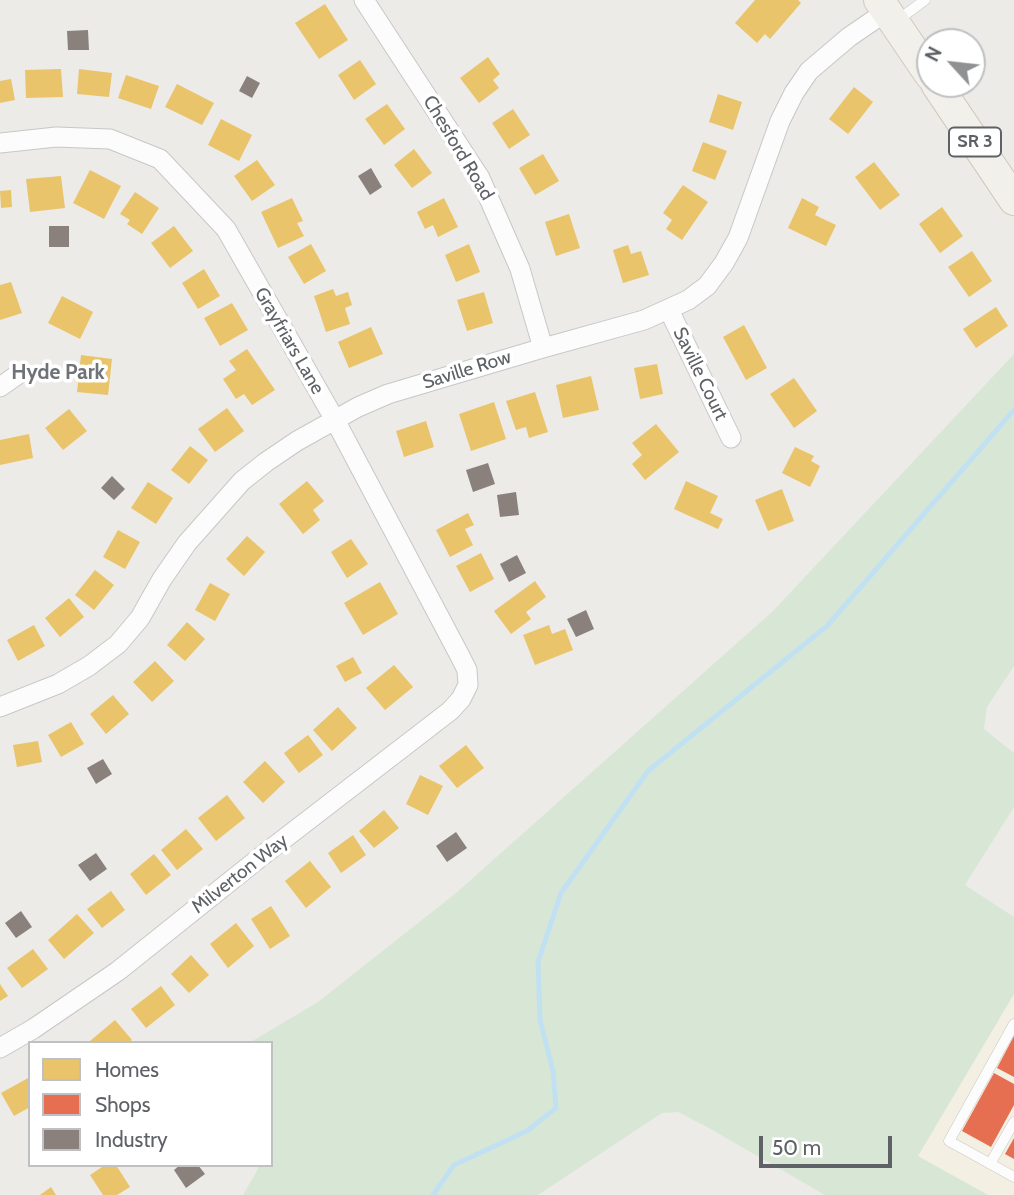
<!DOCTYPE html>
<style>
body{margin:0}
#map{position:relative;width:1014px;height:1195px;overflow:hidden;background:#ecebe8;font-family:Cabin,sans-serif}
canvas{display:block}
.legend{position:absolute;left:28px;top:1041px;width:245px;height:126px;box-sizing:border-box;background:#fff;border:2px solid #bfc0c1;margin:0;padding:9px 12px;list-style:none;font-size:21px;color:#5e6165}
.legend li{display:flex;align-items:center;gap:14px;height:35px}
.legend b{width:35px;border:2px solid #bfc0c1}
.north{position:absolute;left:916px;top:28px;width:70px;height:70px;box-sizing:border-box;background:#fff;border:2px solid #bfc0c1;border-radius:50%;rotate:297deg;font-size:19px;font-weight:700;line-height:28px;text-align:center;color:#5e6165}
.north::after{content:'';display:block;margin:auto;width:24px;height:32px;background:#909193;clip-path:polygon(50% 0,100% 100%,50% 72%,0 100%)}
.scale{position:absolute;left:759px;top:1136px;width:133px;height:32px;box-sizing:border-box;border:4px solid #5e6165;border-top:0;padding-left:9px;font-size:21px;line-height:24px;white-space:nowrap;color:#5e6165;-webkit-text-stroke:5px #fff;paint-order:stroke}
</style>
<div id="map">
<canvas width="1014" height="1195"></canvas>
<ul class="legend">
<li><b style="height:19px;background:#e9c46a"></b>Homes</li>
<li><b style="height:19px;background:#e76f51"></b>Shops</li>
<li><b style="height:19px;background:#8a817c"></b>Industry</li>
</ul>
<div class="north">N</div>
<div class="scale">50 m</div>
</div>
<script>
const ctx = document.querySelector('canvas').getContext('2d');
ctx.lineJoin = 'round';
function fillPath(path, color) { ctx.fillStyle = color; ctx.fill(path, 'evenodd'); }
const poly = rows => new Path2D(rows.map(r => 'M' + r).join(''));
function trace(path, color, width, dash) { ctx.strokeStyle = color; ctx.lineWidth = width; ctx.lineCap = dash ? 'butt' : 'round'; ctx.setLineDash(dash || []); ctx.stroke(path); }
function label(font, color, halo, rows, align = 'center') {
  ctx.font = font + ' Cabin,sans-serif'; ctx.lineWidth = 7; ctx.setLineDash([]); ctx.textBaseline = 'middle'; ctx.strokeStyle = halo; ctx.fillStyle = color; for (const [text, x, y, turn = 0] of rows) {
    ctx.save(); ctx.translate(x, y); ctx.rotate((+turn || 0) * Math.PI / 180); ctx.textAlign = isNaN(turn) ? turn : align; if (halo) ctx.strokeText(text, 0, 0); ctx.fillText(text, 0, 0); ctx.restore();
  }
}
const commercial = poly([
 [1014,994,1014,1195,988,1195,918,1156]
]);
const green = poly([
 [1014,354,1014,666,987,707,984,729,1014,753,1014,807,965,885,1014,917,1014,994,918,1156,988,1195,825,1195,707,1127,678,1112,662,1113,538,1195,243,1195,258,1169,257,1165,271,1165,271,1043,249,1043,318,1002,456,893,773,611]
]);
const homes = poly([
 [755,0,798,0,801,3,770,39,765,34,757,43,735,23],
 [325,4,348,40,319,59,295,23],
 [488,57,500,74,493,80,499,88,479,103,460,78],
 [360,60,376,84,354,100,338,75],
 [61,69,63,97,26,98,25,70],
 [79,69,112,73,109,97,77,94],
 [126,75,159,86,151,109,118,98],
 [11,79,15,100,0,103,0,81],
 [177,84,214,103,202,125,165,107],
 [854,87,873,102,848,134,829,119],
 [718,94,742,102,733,130,709,122],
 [387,104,405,129,384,145,365,119],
 [513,109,530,135,509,149,492,123],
 [221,119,252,135,239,161,208,145],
 [703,142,727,151,715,180,692,171],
 [414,149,432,173,412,188,394,165],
 [543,154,559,181,535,195,519,168],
 [257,160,275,185,252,201,234,176],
 [874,162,900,195,880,210,855,177],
 [90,170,121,186,104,219,73,203],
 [61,176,65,208,30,212,26,179],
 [683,185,708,202,682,240,666,229,672,220,663,213],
 [11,190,12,207,1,208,0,191],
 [135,192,159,208,142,234,127,224,130,220,120,214],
 [292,198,303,221,297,223,304,236,278,248,261,212],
 [444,198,458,227,438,237,433,225,425,229,417,212],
 [802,198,819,207,815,215,836,225,826,246,788,228],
 [942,207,963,236,940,253,919,224],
 [569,214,580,248,556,256,545,222],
 [174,226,193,251,170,268,151,243],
 [311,244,326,271,304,284,288,257],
 [469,244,480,272,456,282,445,255],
 [628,245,631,254,641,251,649,275,623,283,613,250],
 [972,251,992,281,969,297,948,267],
 [204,269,220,296,198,309,182,283],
 [11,282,22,313,0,320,0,285],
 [333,289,336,296,348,292,352,305,345,308,350,324,326,332,314,296],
 [484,292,493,323,467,331,457,300],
 [62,296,93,312,80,339,48,323],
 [232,303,248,330,220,346,204,318],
 [996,307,1008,326,976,348,963,329],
 [744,325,767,368,746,380,723,337],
 [371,327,383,354,349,368,338,342],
 [247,349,275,390,252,405,244,394,236,399,223,379,236,370,229,361],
 [81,355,112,359,108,395,77,392],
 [657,364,663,394,640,399,634,368],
 [591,376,599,410,563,418,556,385],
 [794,378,817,411,794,428,770,394],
 [535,392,548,432,529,438,526,427,516,430,506,401],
 [494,402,506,439,471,451,459,414],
 [227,408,244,431,215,452,198,429],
 [69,409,87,431,63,450,45,428],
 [426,421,434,447,404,457,396,431],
 [656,424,679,452,645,480,632,464,642,455,632,443],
 [29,434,33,458,0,465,0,440],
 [190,446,208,460,189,484,171,470],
 [795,447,814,456,811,461,820,466,810,487,782,473],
 [307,481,324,501,313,510,320,520,303,534,279,504],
 [686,481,718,496,710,513,723,519,718,529,674,509],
 [148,482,173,498,156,524,131,508],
 [782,489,794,521,768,531,755,500],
 [468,513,474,525,465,529,473,545,450,557,436,530],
 [118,530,140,542,125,569,103,557],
 [247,536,265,552,244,576,226,559],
 [351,539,368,564,347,578,331,552],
 [481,553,494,579,470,592,456,566],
 [95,570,114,585,94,610,75,595],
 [535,581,546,597,526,612,531,619,511,634,494,611],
 [380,582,398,614,363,635,344,603],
 [210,583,230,594,215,621,195,610],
 [69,598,84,617,60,637,45,618],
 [187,622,205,639,185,661,167,645],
 [34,625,45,646,18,661,7,640],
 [549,625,552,634,565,629,573,650,535,665,523,635],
 [353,657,362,673,345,682,336,666],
 [155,661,174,681,152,702,133,682],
 [394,665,413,687,385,710,366,688],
 [113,695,129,714,106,734,90,714],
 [338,707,357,728,332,751,313,730],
 [71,722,84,744,61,757,48,735],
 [308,735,323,755,299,773,284,753],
 [38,741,42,762,17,767,13,745],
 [466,745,484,768,457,788,439,766],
 [265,761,285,782,263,803,243,782],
 [420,775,443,786,428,815,406,804],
 [227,795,245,818,216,841,198,818],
 [384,810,399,828,374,848,359,831],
 [186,829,203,849,177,870,161,850],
 [353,835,366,855,341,873,328,853],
 [154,854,171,875,146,895,130,874],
 [310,861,331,887,306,908,285,881],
 [111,891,125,910,102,928,87,909],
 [271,906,290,936,270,949,251,919],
 [77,914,94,933,64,959,48,940],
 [236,923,254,946,228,968,210,944],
 [33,949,48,969,22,988,7,968],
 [191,955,209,975,189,993,171,974],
 [0,984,8,996,0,1001],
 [161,986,175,1005,146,1028,131,1009],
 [115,1020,132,1040,128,1043,91,1043,90,1041],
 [30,1077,30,1107,14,1116,1,1093],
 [105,1165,116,1165,130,1187,117,1195,103,1195,90,1175],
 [51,1187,56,1195,40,1195]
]);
const shops = poly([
 [1014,1036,1014,1077,997,1068],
 [994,1073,1014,1084,1014,1105,991,1147,962,1131],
 [1014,1138,1014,1159,1005,1154]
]);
const industry = poly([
 [88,30,89,50,68,50,67,31],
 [247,76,260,83,252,98,239,91],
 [371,168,382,187,370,195,358,176],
 [49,226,69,226,69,247,49,247],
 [488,463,495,484,473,492,466,470],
 [112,476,125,489,114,500,101,488],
 [516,492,519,515,500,517,497,495],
 [517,555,526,573,509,582,500,564],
 [586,610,594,629,576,637,567,619],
 [103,759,112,774,96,784,87,768],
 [456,832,467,848,447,862,436,846],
 [96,853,107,869,90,881,78,865],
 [21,911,32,927,16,938,5,923],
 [180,1165,198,1165,205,1174,186,1188,174,1170]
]);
const stream = poly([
 [433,1195,454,1165,527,1131,556,1108,553,1071,540,1020,538,962,561,893,648,771,827,626,1014,410]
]);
const lane = poly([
 [898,20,925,0],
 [1014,1024,949,1141,1014,1177],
 [990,1164,1014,1122]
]);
const street = poly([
 [364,0,480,178,520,269,543,348],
 [0,143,56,137,110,139,160,159,226,229,335,420,460,656,467,670,468,685,461,699,450,711,263,855,118,971,33,1029,0,1048],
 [669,310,731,438],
 [0,387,20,373],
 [0,707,58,684,89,666,118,644,140,618,162,579,187,543,242,481,266,462,297,441,358,407,388,394,543,348,644,320,688,300,707,286,724,263,738,238,780,121,794,93,809,71,849,37,887,11]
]);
const primary = poly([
 [879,0,930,75],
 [936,84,1014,200]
]);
const shields = [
 [975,142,52]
];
const shieldNames = [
 ["SR 3",975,142]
];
const streetNames = [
 ["Chesford Road",458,148,59],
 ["Grayfriars Lane",289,341,60],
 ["Saville Row",467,370,-17],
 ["Saville Court",700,374,64],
 ["Milverton Way",240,874,-38]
];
const neighbourhoodNames = [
 ["Hyde Park",58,373]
];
fillPath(commercial, '#f4efe3');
fillPath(green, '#d8e7d5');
fillPath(homes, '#e9c46a');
fillPath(shops, '#e76f51');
fillPath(industry, '#8a817c');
trace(stream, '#c1e0f2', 5);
trace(lane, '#c7c7c7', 11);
trace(street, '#c7c7c7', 21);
trace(primary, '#d2c9b8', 32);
trace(lane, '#fcfcfc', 10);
trace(street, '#fcfcfc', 19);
trace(primary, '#f2f0ea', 30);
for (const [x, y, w] of shields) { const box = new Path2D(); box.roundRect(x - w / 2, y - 14.5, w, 29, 5); ctx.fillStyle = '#fff'; ctx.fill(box); trace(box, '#5e6165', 2); }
label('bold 18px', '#5e6165', null, shieldNames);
label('19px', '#5e6165', '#fff', streetNames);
label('bold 21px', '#6f7377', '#fff', neighbourhoodNames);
</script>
